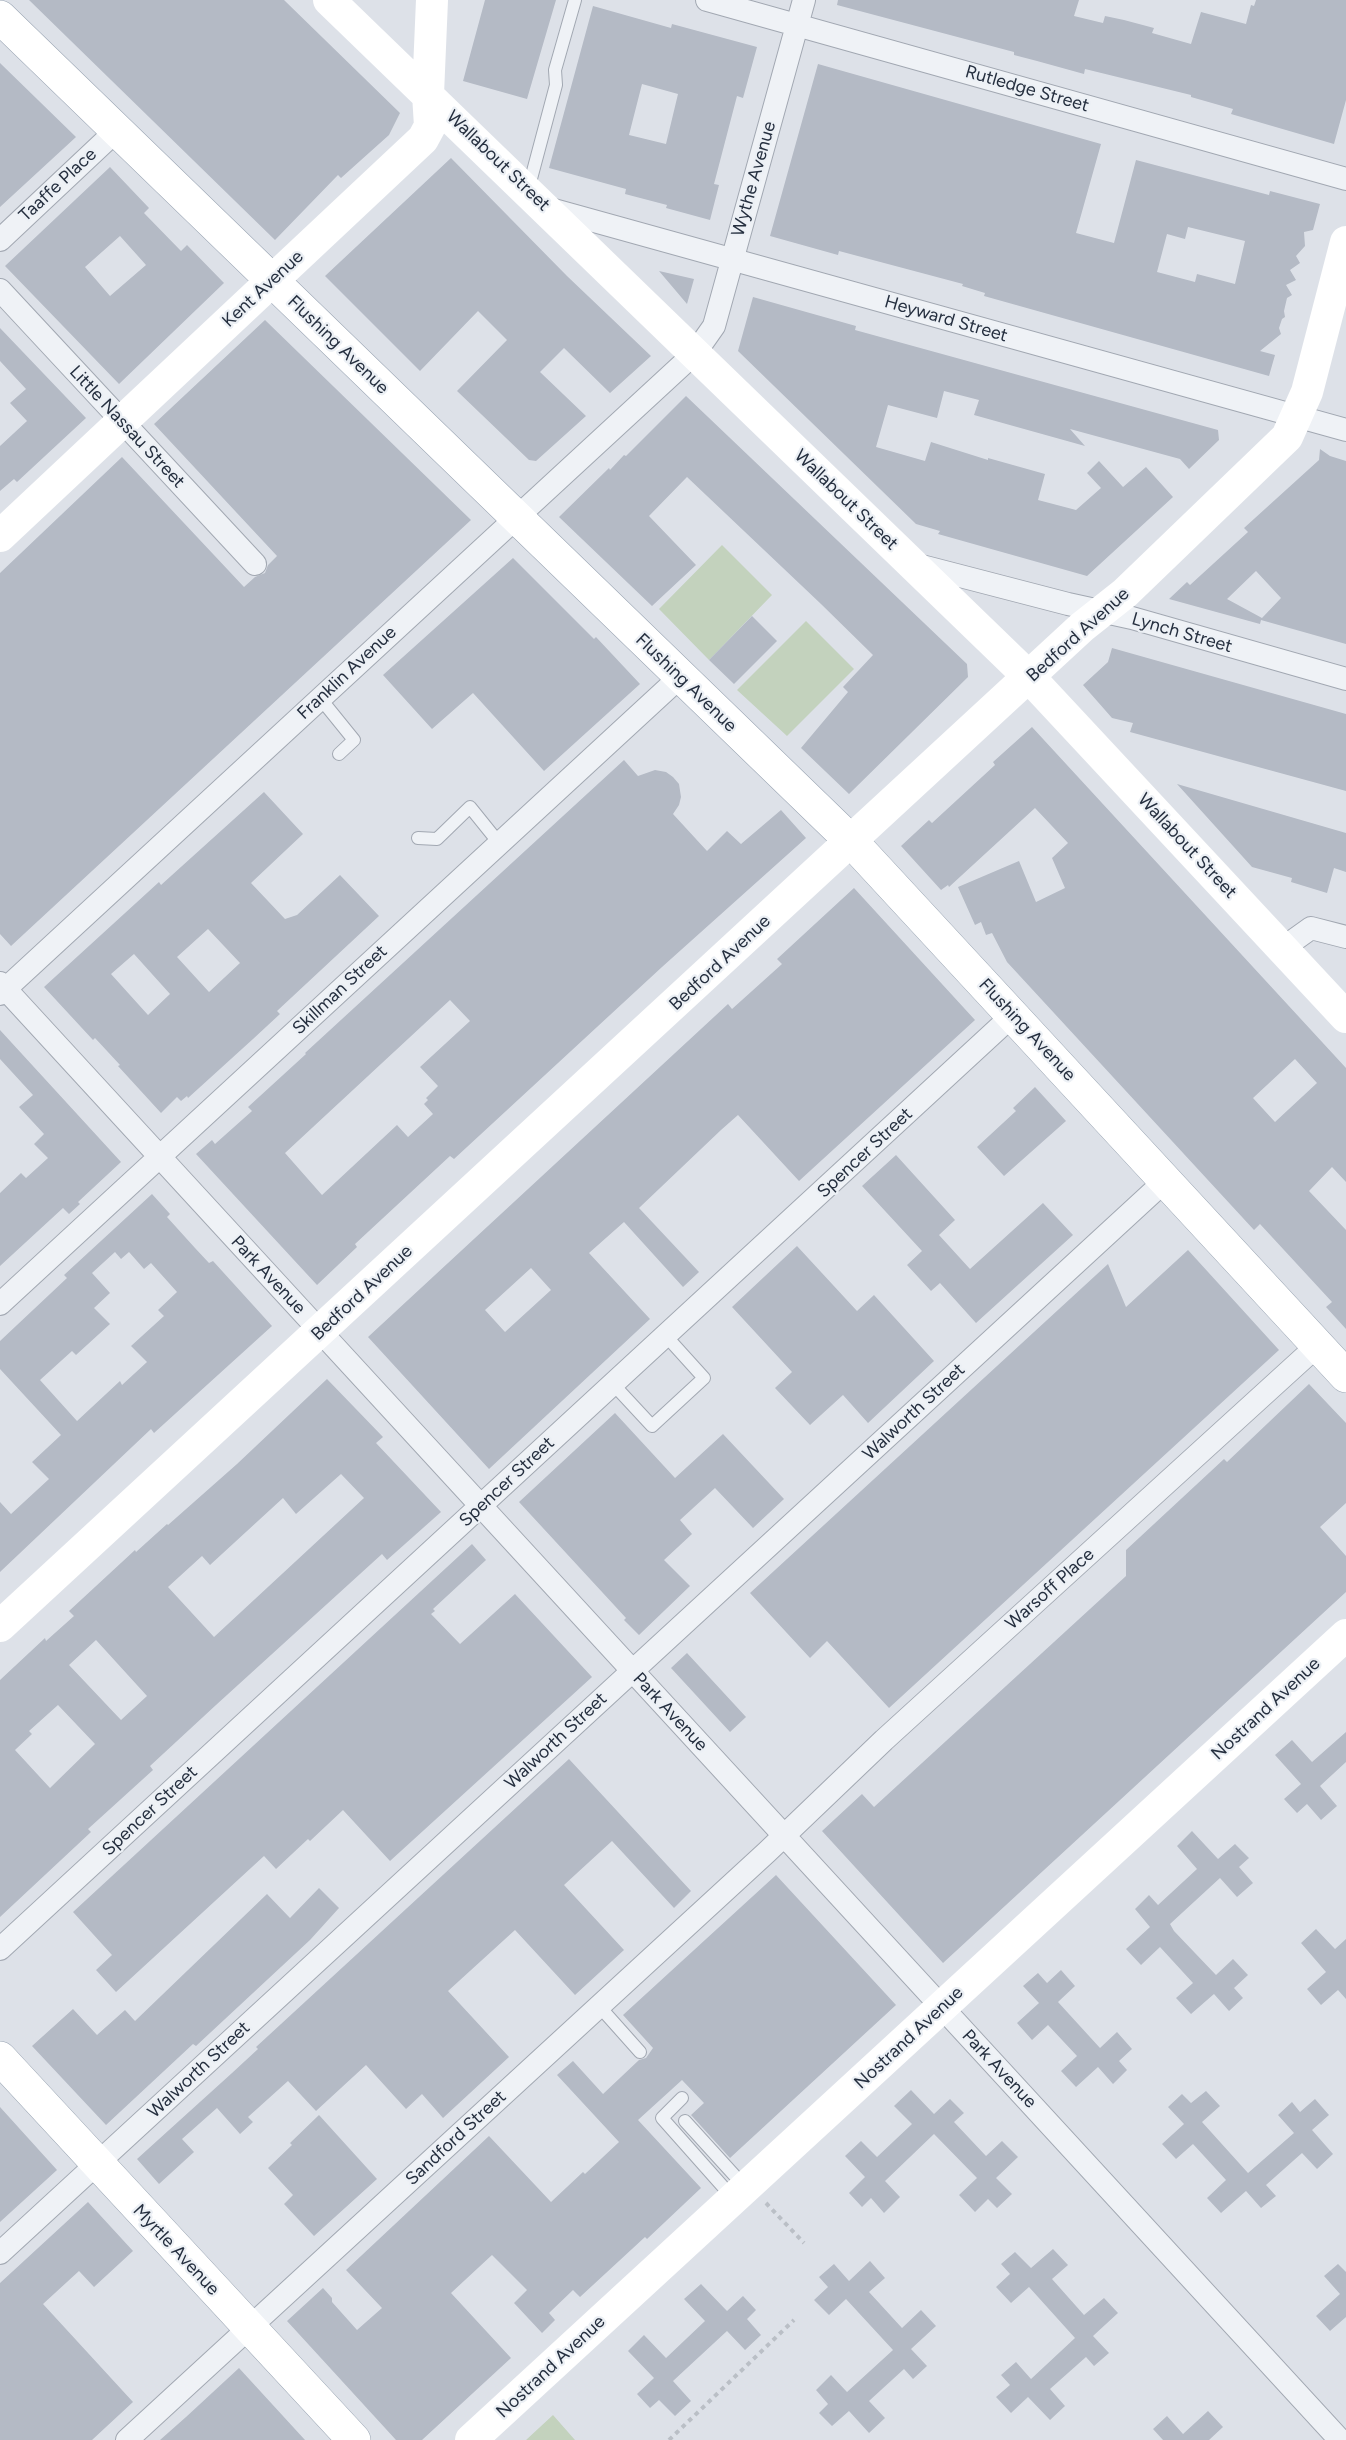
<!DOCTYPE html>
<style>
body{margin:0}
canvas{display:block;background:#dde1e8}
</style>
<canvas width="1346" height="2440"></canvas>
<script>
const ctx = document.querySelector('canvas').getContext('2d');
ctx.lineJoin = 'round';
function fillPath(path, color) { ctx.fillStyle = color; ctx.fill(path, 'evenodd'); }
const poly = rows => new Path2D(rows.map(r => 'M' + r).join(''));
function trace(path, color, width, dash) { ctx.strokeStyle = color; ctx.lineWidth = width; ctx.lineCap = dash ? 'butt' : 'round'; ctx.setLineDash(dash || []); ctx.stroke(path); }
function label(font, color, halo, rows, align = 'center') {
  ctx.font = font + ' Figtree,sans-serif'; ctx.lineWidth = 4.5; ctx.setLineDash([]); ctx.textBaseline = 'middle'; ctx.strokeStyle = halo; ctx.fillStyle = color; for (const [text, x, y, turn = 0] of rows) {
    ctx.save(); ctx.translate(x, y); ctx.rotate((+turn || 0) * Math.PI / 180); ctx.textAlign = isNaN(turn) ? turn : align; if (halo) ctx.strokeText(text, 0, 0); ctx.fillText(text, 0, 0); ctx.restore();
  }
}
const green = poly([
 [722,545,772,595,709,660,659,609],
 [806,621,854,669,787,736,737,690],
 [553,2415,575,2440,526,2440]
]);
const building = poly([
 [29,0,284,0,400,113,389,135,341,178,338,175,275,240],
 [485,0,556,0,527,99,463,81],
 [838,0,1079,0,1074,16,1103,23,1105,16,1124,20,1154,28,1152,33,1191,44,1201,12,1246,24,1251,5,1254,6,1256,0,1346,0,1346,100,1334,144,1231,114,1233,109,1191,97,1191,95,1085,69,1084,74,1037,61,1014,55,1014,52,837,5],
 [593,6,671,28,672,24,757,47,743,98,737,96,714,184,719,185,710,220,666,208,667,205,625,194,626,189,549,168],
 [642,84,678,94,666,144,629,135],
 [0,63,76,137,0,207],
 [818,64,1101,144,1076,233,1114,243,1136,160,1269,195,1270,191,1320,204,1313,230,1304,232,1305,246,1296,256,1300,263,1290,270,1296,280,1286,285,1292,295,1287,298,1284,311,1285,317,1282,319,1279,328,1281,334,1260,351,1275,355,1269,376,984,296,985,293,962,286,963,284,839,251,838,255,770,236],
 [1188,227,1245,241,1235,284,1197,274,1195,282,1157,272,1167,234,1185,239],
 [451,158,567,276,651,356,610,393,564,348,540,372,586,416,536,461,529,460,457,391,507,340,478,311,420,371,325,276],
 [110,167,149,208,144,213,181,251,187,245,224,283,119,384,5,266],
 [120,236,146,265,110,296,85,267],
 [659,271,694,279,687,304],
 [753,297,856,326,855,330,1218,430,1219,440,1189,469,1180,459,1070,429,1085,446,974,415,979,400,944,391,937,418,888,405,876,447,925,461,931,442,988,460,988,458,1045,474,1038,500,1076,510,1101,488,1087,473,1099,461,1123,487,1146,467,1173,497,1087,576,938,534,940,531,916,524,738,351],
 [265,320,471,520,11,946,0,934,0,573,122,457,244,587,255,577,265,573,268,565,277,556,154,424],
 [0,328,86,418,17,482,14,479,0,491,0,446,27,421,10,403,26,389,0,361],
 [686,396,967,664,968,677,849,794,801,748,848,692,843,687,873,655,821,604,687,477,649,516,696,565,652,606,559,517,609,468,610,470,624,455,626,456],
 [1320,449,1330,456,1346,461,1346,644,1261,620,1260,624,1169,599,1187,582,1190,585,1248,532,1244,528,1319,460],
 [1256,571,1281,598,1262,618,1227,599],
 [513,558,594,639,596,637,640,684,544,771,473,693,432,729,383,675],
 [752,616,777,641,734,684,709,660],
 [1112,648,1346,714,1346,791,1130,732,1133,723,1112,718,1083,685,1108,662],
 [1032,727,1346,1068,1346,1182,1332,1167,1309,1191,1346,1230,1346,1329,1326,1307,1332,1302,1260,1224,1254,1230,1007,962,992,933,986,935,981,922,975,925,958,887,1019,861,1036,902,1065,888,1052,858,1068,843,1035,808,949,887,948,885,941,890,901,846,929,820,932,823,995,765,993,762],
 [1295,1059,1317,1083,1275,1122,1253,1098],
 [624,760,638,776,655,770,666,772,673,777,679,784,681,797,679,805,673,814,707,851,727,831,741,844,781,810,806,838,662,967,454,1159,450,1156,355,1244,357,1247,317,1285,196,1154,212,1140,215,1144,252,1111,248,1107,306,1054,305,1053],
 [450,1000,470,1021,420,1067,438,1086,426,1098,428,1100,424,1104,433,1114,408,1137,397,1125,322,1195,285,1153],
 [1177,784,1346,833,1346,872,1334,868,1327,893,1291,882,1292,878,1252,867],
 [264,792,303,834,251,883,285,919,297,915,340,875,379,916,277,1011,280,1014,253,1039,188,1098,187,1096,181,1101,177,1097,161,1113,118,1066,120,1065,95,1038,93,1040,44,987,159,882,161,885],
 [208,929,240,963,209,992,177,957],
 [134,954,170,994,148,1015,111,974],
 [854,888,975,1020,799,1181,738,1115,721,1130,639,1208,699,1272,683,1287,624,1222,589,1253,650,1319,489,1469,368,1337,728,1004,732,1009,782,964,777,959],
 [531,1268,551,1290,505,1332,485,1310],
 [0,1030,121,1162,78,1202,80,1204,69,1214,63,1208,0,1266,0,1193,21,1173,26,1178,48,1158,34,1144,44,1134,19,1107,33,1095,0,1059],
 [1035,1087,1066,1121,1004,1176,977,1147,1016,1111,1013,1108],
 [896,1155,955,1220,939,1235,970,1269,1043,1203,1073,1235,976,1323,940,1283,931,1291,907,1265,922,1251,862,1186],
 [152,1194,170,1214,167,1217,195,1248,209,1263,213,1261,272,1326,154,1433,151,1429,0,1572,0,1502,11,1514,49,1479,32,1462,61,1435,0,1369,0,1341,67,1278,64,1275],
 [115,1252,121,1259,129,1252,144,1269,151,1263,177,1292,158,1310,164,1316,131,1346,147,1362,122,1385,120,1381,77,1421,40,1380,72,1351,76,1355,110,1324,94,1308,110,1293,92,1273],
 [797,1246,857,1311,874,1295,934,1361,868,1423,843,1395,810,1425,775,1388,792,1372,732,1307],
 [1188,1250,1279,1350,889,1708,827,1641,810,1658,750,1593,1108,1264,1126,1307],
 [327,1379,383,1437,376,1443,441,1512,387,1560,382,1554,216,1705,150,1766,153,1770,88,1829,91,1832,0,1917,0,1680,45,1638,46,1641,74,1616,69,1611,135,1550,136,1552,167,1524,168,1525,237,1464],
 [341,1474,364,1498,214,1637,168,1587,202,1556,210,1565,283,1498,296,1514],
 [96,1640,147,1696,121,1720,69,1665],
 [58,1705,95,1744,50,1788,15,1750,32,1734,29,1731],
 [1309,1384,1346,1423,1346,1503,1320,1527,1346,1556,1346,1592,943,1963,822,1831,862,1794,874,1807,1126,1576,1126,1550,1224,1459,1227,1462],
 [615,1413,675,1478,723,1434,784,1499,753,1528,715,1488,680,1520,692,1534,664,1560,690,1586,639,1635,624,1620,626,1618,519,1502],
 [472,1544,486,1560,433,1609,435,1611,431,1614,460,1644,515,1594,592,1677,390,1861,343,1810,310,1841,308,1839,276,1869,264,1856,116,1992,96,1970,112,1955,73,1912],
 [687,1653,746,1717,730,1732,671,1668],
 [1346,1732,1346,1762,1320,1786,1337,1806,1321,1820,1307,1804,1297,1813,1284,1799,1301,1784,1275,1755,1292,1740,1312,1762],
 [569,1759,691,1891,674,1908,612,1841,564,1885,624,1950,575,1995,515,1930,448,1991,509,2057,443,2118,422,2094,406,2109,366,2065,316,2111,288,2081,248,2117,253,2122,240,2134,217,2108,182,2139,194,2152,159,2184,137,2159,232,2073,258,2049,256,2047],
 [1192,1831,1218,1859,1235,1844,1249,1858,1239,1867,1253,1883,1237,1897,1220,1878,1170,1924,1174,1931,1216,1975,1233,1959,1248,1975,1234,1988,1243,1998,1229,2011,1214,1994,1191,2014,1176,1998,1193,1983,1160,1947,1141,1965,1126,1949,1150,1927,1135,1909,1149,1895,1158,1905,1197,1869,1177,1846],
 [776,1875,896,2005,730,2158,691,2115,704,2103,682,2080,638,2120,701,2188,647,2239,645,2237,580,2297,573,2290,549,2313,555,2320,542,2333,514,2303,527,2290,492,2255,451,2293,511,2358,422,2440,396,2440,287,2321,323,2288,332,2298,332,2302,357,2330,382,2308,346,2270,489,2136,551,2202,583,2172,585,2174,619,2142,557,2075,573,2061,603,2094,639,2060,646,2058,653,2048,623,2015],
 [319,1888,339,1908,310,1940,196,2046,193,2044,106,2125,32,2046,73,2009,97,2035,125,2010,135,2021,267,1894,290,1918],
 [1316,1929,1335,1949,1346,1939,1346,1999,1338,1990,1321,2005,1307,1989,1326,1972,1301,1943],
 [1061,1970,1075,1986,1058,2002,1100,2048,1117,2032,1132,2049,1119,2061,1127,2070,1113,2084,1098,2067,1076,2087,1061,2071,1077,2056,1048,2025,1032,2040,1017,2023,1039,2003,1023,1986,1038,1973,1047,1983],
 [911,2090,934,2114,950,2099,964,2113,954,2122,986,2156,1002,2141,1018,2157,996,2178,1012,2194,997,2208,988,2199,975,2212,959,2195,977,2178,934,2134,885,2181,900,2197,884,2213,871,2198,862,2207,849,2193,865,2177,845,2156,861,2141,877,2157,912,2124,894,2106],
 [1206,2091,1220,2106,1202,2122,1248,2173,1294,2133,1278,2115,1292,2102,1300,2112,1315,2099,1329,2115,1312,2130,1333,2154,1317,2169,1302,2153,1266,2185,1276,2196,1261,2208,1246,2191,1221,2213,1207,2198,1226,2180,1193,2144,1176,2159,1162,2144,1184,2124,1168,2107,1182,2094,1191,2103],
 [0,2107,57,2170,0,2222],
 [319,2115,377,2179,314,2236,284,2204,293,2195,268,2168,292,2145,290,2143],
 [88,2202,133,2251,94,2287,79,2271,43,2304,133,2402,92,2440,0,2440,0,2283],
 [1053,2249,1068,2265,1052,2279,1084,2315,1104,2298,1118,2313,1093,2336,1109,2353,1094,2366,1086,2357,1050,2389,1065,2406,1050,2420,1028,2397,1011,2413,996,2397,1010,2385,1001,2375,1016,2362,1031,2379,1075,2338,1029,2287,1011,2303,996,2287,1010,2274,1001,2264,1015,2252,1031,2268],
 [870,2261,885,2278,869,2292,902,2328,921,2310,936,2326,911,2349,927,2366,913,2379,904,2369,869,2401,885,2418,869,2433,849,2411,832,2426,819,2413,828,2404,816,2390,831,2375,847,2392,893,2350,846,2299,829,2315,814,2300,828,2287,819,2277,834,2264,849,2281],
 [1338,2264,1346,2272,1346,2317,1330,2331,1316,2316,1340,2294,1324,2276],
 [701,2284,727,2311,743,2296,756,2310,747,2319,761,2335,745,2350,727,2331,673,2381,691,2401,675,2416,659,2400,650,2408,637,2394,654,2378,628,2351,644,2335,666,2358,705,2321,684,2299],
 [239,2368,305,2440,160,2440,186,2417],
 [1208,2411,1223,2427,1209,2440,1163,2440,1153,2429,1167,2416,1183,2434]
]);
const path = poly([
 [766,2203,804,2243],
 [669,2440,794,2320]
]);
const service = poly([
 [528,190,556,85,555,70,575,0],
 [320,698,354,740,339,754],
 [418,838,437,839,470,807,499,843],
 [613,1384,652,1426,704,1378,666,1336],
 [599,2006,640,2052],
 [682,2098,662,2118,733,2198],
 [685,2121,745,2187]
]);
const minor = poly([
 [707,0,1346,179],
 [547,208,1346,430],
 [0,240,117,130],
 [0,290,255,564],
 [914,564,1068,604,1132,618,1346,679],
 [1283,948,1311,928,1346,937],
 [0,983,1340,2440],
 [0,994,695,353,714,326,804,0],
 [0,1304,680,677],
 [0,1949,1014,1014],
 [0,2253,1166,1180],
 [127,2440,767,1852,884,1740,1318,1345]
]);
const secondary = poly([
 [329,0,1030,678,1346,1017],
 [0,536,423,139,430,126,428,94,432,0],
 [0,1626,1082,627,1125,593,1287,437,1307,392,1346,242],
 [471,2440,1346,1635]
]);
const primary = poly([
 [0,17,852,842,1346,1376],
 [0,2058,354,2440]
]);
const streetNames = [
 ["Rutledge Street",1027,89,16],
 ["Wallabout Street",498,161,44],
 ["Wythe Avenue",754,179,-74],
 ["Taaffe Place",58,185,-43],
 ["Kent Avenue",263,289,-43],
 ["Heyward Street",946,319,16],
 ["Flushing Avenue",338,345,44],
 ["Little Nassau Street",127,427,47],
 ["Wallabout Street",846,500,44],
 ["Lynch Street",1182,633,16],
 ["Bedford Avenue",1078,635,-42],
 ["Franklin Avenue",347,673,-43],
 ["Flushing Avenue",686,683,44],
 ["Wallabout Street",1187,846,47],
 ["Bedford Avenue",720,963,-43],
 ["Skillman Street",340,990,-43],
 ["Flushing Avenue",1027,1030,47],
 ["Spencer Street",865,1153,-43],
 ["Park Avenue",268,1275,47],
 ["Bedford Avenue",362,1293,-43],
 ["Walworth Street",914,1412,-43],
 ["Spencer Street",507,1482,-43],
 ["Warsoff Place",1050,1589,-42],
 ["Nostrand Avenue",1266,1709,-43],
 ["Park Avenue",670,1712,47],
 ["Walworth Street",556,1741,-43],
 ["Spencer Street",150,1811,-43],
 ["Nostrand Avenue",909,2038,-43],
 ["Park Avenue",999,2069,47],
 ["Walworth Street",199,2070,-43],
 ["Sandford Street",456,2138,-43],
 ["Myrtle Avenue",176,2250,47],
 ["Nostrand Avenue",551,2367,-43]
];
fillPath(green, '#c3d2bd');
fillPath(building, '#b4bac5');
trace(service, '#a2a8b2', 14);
trace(minor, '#a2a8b2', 24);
trace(primary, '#9ba6b4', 34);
trace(path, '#babfc6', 4, [4.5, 4.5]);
trace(service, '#eff2f6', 12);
trace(minor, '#eff2f6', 22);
trace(secondary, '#fff', 32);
trace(primary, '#fff', 33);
label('18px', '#252f3f', '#ecf0f5', streetNames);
</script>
